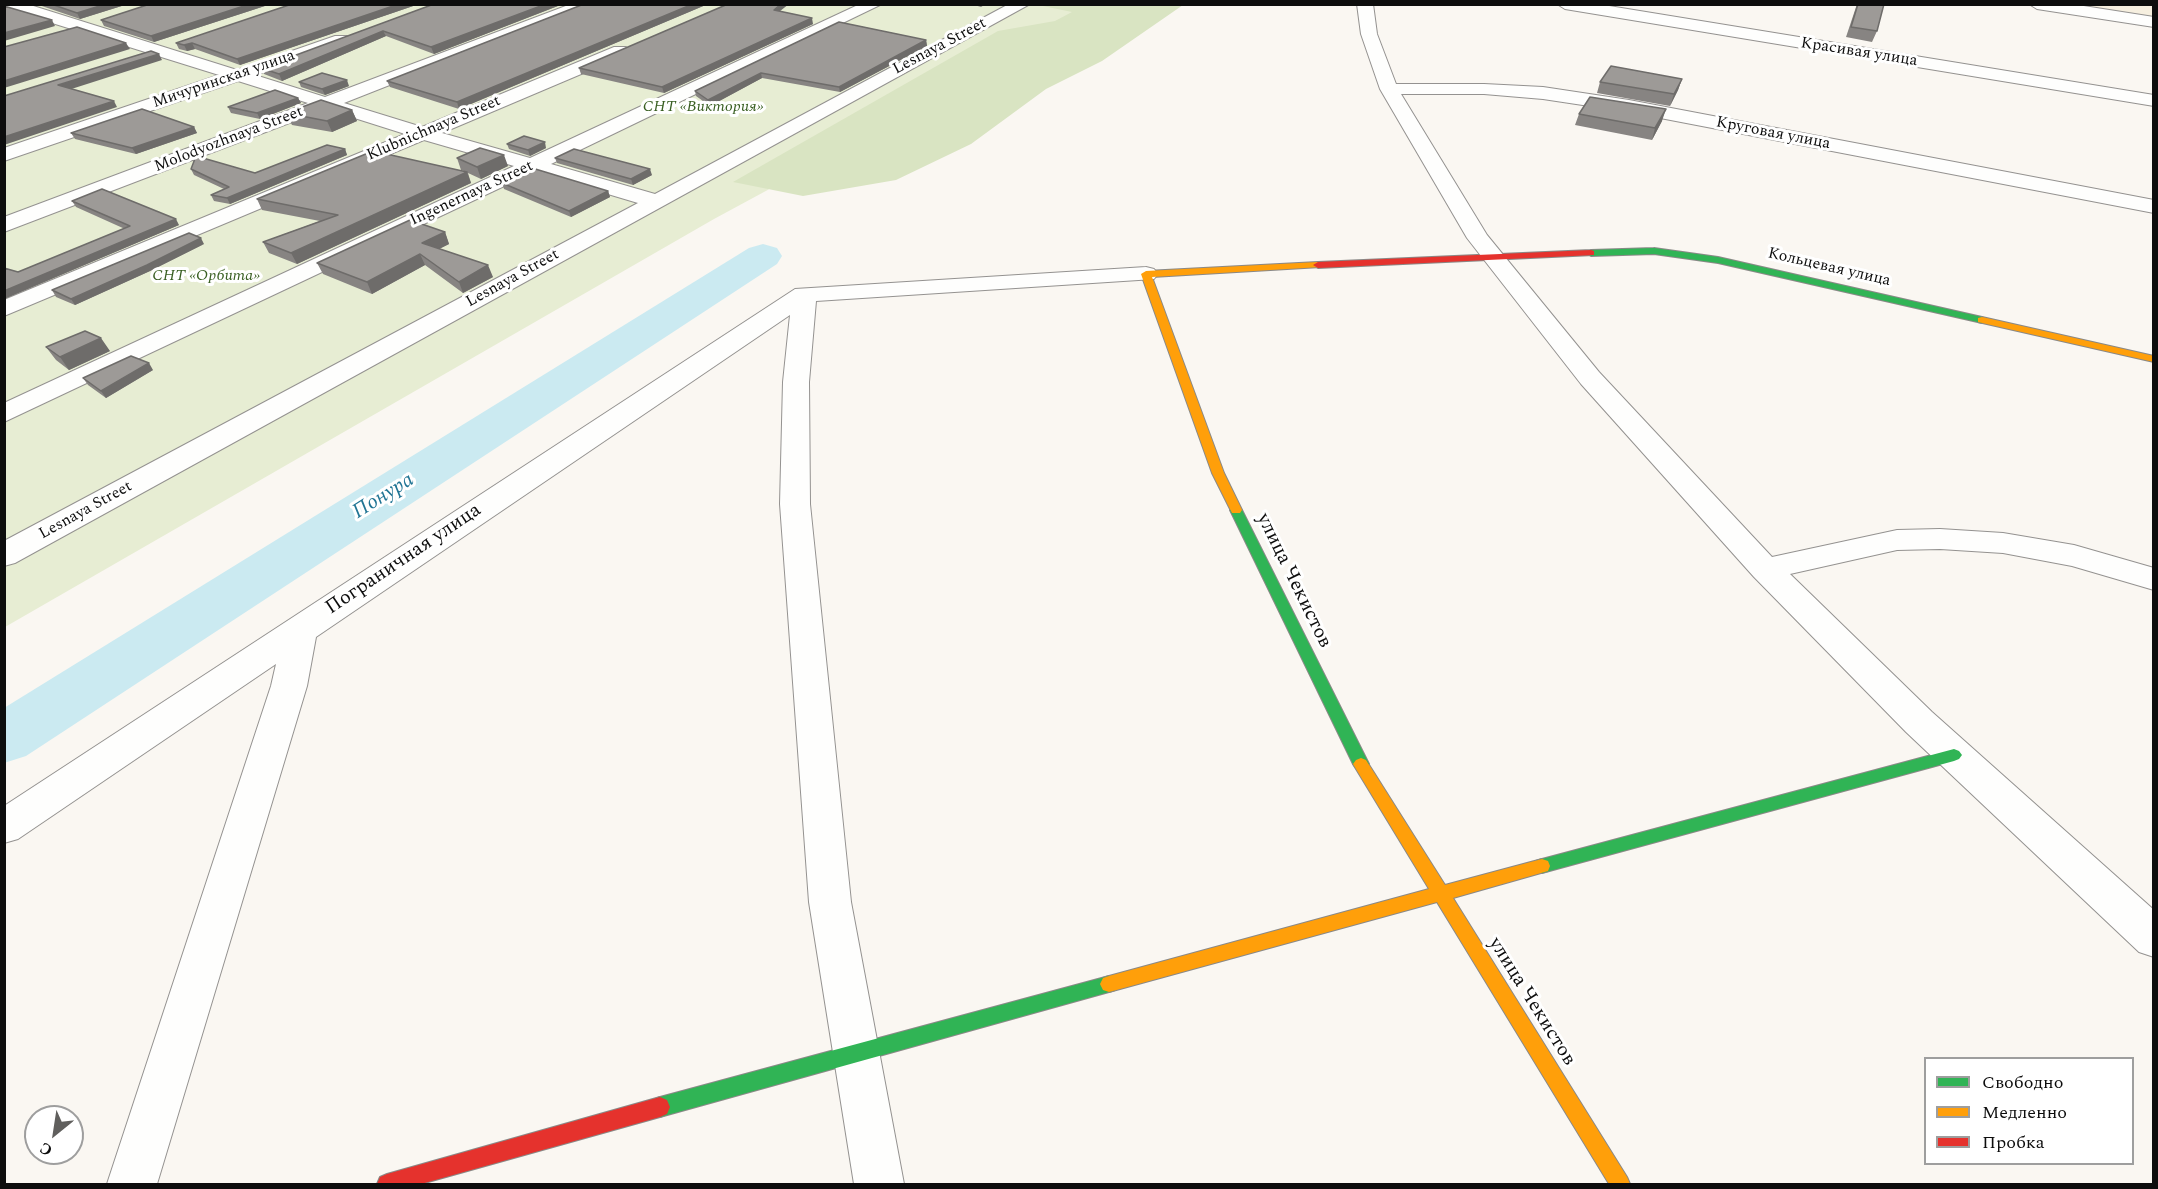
<!DOCTYPE html>
<meta charset="utf-8">
<style>
body{margin:0}
#map{position:relative;width:2158px;height:1189px;overflow:hidden;background:#faf7f2;font-family:Spectral,serif}
canvas{display:block}
.frame{position:absolute;inset:0;border:6px solid #0d0d0d;pointer-events:none}
.legend{position:absolute;left:1924px;top:1057px;width:210px;height:108px;box-sizing:border-box;background:#fff;border:2px solid #9e9e9e;margin:0;padding:8px 10px;list-style:none;font-size:18px;color:#0d0d0d}
.legend li{display:flex;align-items:center;gap:12px;height:30px}
.legend b{width:30px;border:2px solid #9e9e9e}
.north{position:absolute;left:24px;top:1105px;width:60px;height:60px;box-sizing:border-box;background:#fff;border:2px solid #9e9e9e;border-radius:50%;rotate:210deg;font-size:16px;font-weight:700;line-height:24px;text-align:center;color:#0d0d0d}
.north::after{content:'';display:block;margin:auto;width:21px;height:27px;background:#605f5d;clip-path:polygon(50% 0,100% 100%,50% 72%,0 100%)}
</style>
<div id="map">
<canvas width="2158" height="1189"></canvas>
<div class="frame"></div>
<ul class="legend">
<li><b style="height:8px;background:#30b455"></b>Свободно</li>
<li><b style="height:8px;background:#ff9f0a"></b>Медленно</li>
<li><b style="height:8px;background:#e5322d"></b>Пробка</li>
</ul>
<div class="north">С</div>
</div>
<script>
const ctx = document.querySelector('canvas').getContext('2d');
ctx.lineJoin = 'round';
function fillPath(path, color) { ctx.fillStyle = color; ctx.fill(path, 'evenodd'); }
const poly = rows => new Path2D(rows.map(r => 'M' + r).join(''));
function trace(path, color, width, dash) { ctx.strokeStyle = color; ctx.lineWidth = width; ctx.lineCap = dash ? 'butt' : 'round'; ctx.setLineDash(dash || []); ctx.stroke(path); }
function label(font, color, halo, rows, align = 'center') {
  ctx.font = font + ' Spectral,serif'; ctx.lineWidth = 6; ctx.setLineDash([]); ctx.textBaseline = 'middle'; ctx.strokeStyle = halo; ctx.fillStyle = color; for (const [text, x, y, turn = 0] of rows) {
    ctx.save(); ctx.translate(x, y); ctx.rotate((+turn || 0) * Math.PI / 180); ctx.textAlign = isNaN(turn) ? turn : align; if (halo) ctx.strokeText(text, 0, 0); ctx.fillText(text, 0, 0); ctx.restore();
  }
}
const farmland = poly([
 [2068,5,2153,5,2153,17]
]);
const green = poly([
 [5,5,1110,5,714,219,5,627]
]);
const forest = poly([
 [1038,5,1183,5,1102,61,1046,89,971,144,896,180,803,196,733,182,998,31,1055,21,1072,12]
]);
const river = poly([
 [763,244,777,248,782,256,777,264,26,756,4,763,4,708,749,248,763,244]
]);
const street = poly([
 [4,4,27,4,237,70,335,36,347,36,349,40,347,44,255,75,325,97,571,4,595,4,344,103,422,127,614,47,626,47,629,51,626,55,442,133,530,158,860,4,882,4,551,164,655,194,1009,4,1030,4,15,563,4,566,4,541,638,203,534,172,4,422,4,403,514,166,424,140,4,316,4,300,405,134,326,109,4,232,4,217,308,103,238,81,4,161,4,148,219,75,4,8,4,4],
 [1357,4,1373,4,1377,34,1396,84,1484,84,1543,87,1629,100,2154,200,2154,213,1629,112,1543,99,1484,94,1401,94,1487,235,1599,372,1772,557,1897,530,1940,529,2003,533,2074,545,2154,568,2154,590,2072,566,2003,553,1940,549,1897,550,1790,574,1932,712,2154,910,2154,957,2139,952,1906,732,1754,577,1581,384,1467,238,1380,89,1361,34,1357,4],
 [1557,4,1597,4,2154,95,2154,106,1565,9,1557,4],
 [2029,4,2071,4,2154,17,2154,27,2037,9,2029,4],
 [1146,267,1154,269,1158,274,1154,279,816,301,809,382,810,504,851,902,904,1184,854,1184,809,902,780,504,783,382,790,315,316,637,307,686,157,1184,107,1184,271,686,276,664,18,839,4,843,4,806,795,289,1146,267]
]);
const fast = poly([
 [1654,248,1718,257,1982,317,1987,320,1982,323,1718,263,1654,254,1591,256,1586,253,1591,250,1654,248],
 [1236,506,1242,510,1369,764,1366,768,1361,770,1356,768,1353,764,1230,510,1236,506],
 [1954,749,1959,751,1962,755,1959,759,1954,761,1542,873,1536,871,1534,866,1536,861,1542,859,1954,749],
 [1109,976,1115,978,1118,984,1115,990,1109,992,660,1117,653,1114,650,1107,653,1100,660,1097,1109,976]
]);
const slow = poly([
 [1318,262,1323,265,1321,267,1152,277,1224,473,1242,510,1240,513,1232,513,1212,473,1141,274,1146,271,1318,262],
 [1982,317,2154,356,2154,362,1978,322,1978,318,1982,317],
 [1361,758,1366,760,1445,885,1542,859,1548,861,1550,866,1548,871,1453,898,1627,1177,1630,1184,1609,1184,1437,902,1109,992,1103,990,1100,984,1103,978,1109,976,1429,889,1353,764,1356,760,1361,758]
]);
const jam = poly([
 [1591,250,1594,251,1594,255,1318,268,1313,265,1318,262,1591,250],
 [660,1097,667,1100,670,1107,667,1114,660,1117,421,1184,377,1184,380,1177,387,1174,660,1097]
]);
const wall = poly([
 [36,4,128,4,80,19],
 [150,4,271,4,154,42,104,26,101,20],
 [292,4,419,4,240,65,195,49,187,51,179,49,176,43],
 [434,4,563,4,434,54,386,36,282,81,264,74,261,68],
 [584,4,708,4,459,109,390,87,387,81],
 [971,4,986,4,981,7],
 [1857,4,1884,4,1877,31,1872,42,1846,37],
 [781,11,813,24,664,93,581,74,579,68],
 [839,22,926,40,927,46,840,92,762,78,710,106,696,96,695,91],
 [1682,79,1678,90,1670,106,1597,93,1600,82],
 [299,82,349,86,325,95,301,87],
 [298,98,301,103,260,119,231,113,228,107],
 [352,110,357,121,332,132,292,125,286,113],
 [1579,114,1662,121,1652,140,1575,125],
 [194,127,197,133,136,154,75,139,71,133],
 [507,144,546,148,530,156,509,149],
 [345,149,347,155,230,204,214,201,211,195,224,189,194,175,191,169,255,173],
 [457,158,508,166,481,179,468,173,471,183,297,264,269,253,263,242,320,221,262,210,257,199,464,171,461,170],
 [555,158,652,175,633,185,557,163],
 [502,183,608,191,610,197,571,217,504,189],
 [72,201,179,225,4,299,4,268,18,272,125,229,76,207],
 [445,232,449,244,439,249,493,277,463,293,425,265,372,294,323,274,317,263],
 [204,244,150,271,75,305,56,297,52,290],
 [46,347,110,351,69,370,56,360],
 [153,370,106,398,88,385,83,378]
]);
const shadedWall = poly([
 [106,4,128,4,80,19,77,13],
 [250,4,271,4,154,42,151,36],
 [399,4,419,4,240,65,237,59],
 [546,4,563,4,434,54,431,47],
 [693,4,708,4,459,109,457,102],
 [781,4,789,4,775,15,774,10],
 [812,18,813,24,664,93,662,87],
 [52,20,55,26,4,41,4,33],
 [383,31,386,36,282,81,279,74],
 [926,40,927,46,840,92,839,87],
 [126,43,130,49,4,88,4,81],
 [192,43,195,49,187,51,184,45],
 [159,54,162,60,62,92,58,85],
 [761,73,762,78,710,106,708,100],
 [1682,79,1678,90,1670,106,1674,94],
 [347,80,349,86,325,95,322,89],
 [298,98,301,103,260,119,257,113],
 [114,101,117,107,4,145,4,137],
 [1666,109,1662,121,1652,140,1655,128],
 [352,110,357,121,332,132,327,121],
 [194,127,197,133,136,154,132,148],
 [545,142,546,148,530,156,528,150],
 [345,149,347,155,230,204,227,198],
 [504,155,508,166,481,179,477,167],
 [650,169,652,175,633,185,631,179],
 [467,172,471,183,297,264,291,253],
 [608,191,610,197,571,217,569,211],
 [176,219,179,225,4,299,4,291],
 [445,232,449,244,427,255,422,243],
 [201,238,204,244,150,271,75,305,71,299],
 [420,254,425,265,372,294,367,282],
 [488,265,493,277,463,293,459,282],
 [101,338,110,351,69,370,60,357],
 [149,363,153,370,106,398,101,391]
]);
const building = poly([
 [51,4,106,4,77,13,51,4],
 [150,4,250,4,151,36,101,20,150,4],
 [292,4,399,4,237,59,192,43,184,45,176,43,292,4],
 [434,4,546,4,431,47,383,31,279,74,261,68,434,4],
 [584,4,693,4,457,102,387,81,584,4],
 [728,4,781,4,774,10,812,18,662,87,579,68,728,4],
 [1858,4,1884,4,1877,31,1851,27,1858,4],
 [4,6,52,20,4,33,4,6],
 [839,22,926,40,839,87,761,73,708,100,695,91,839,22],
 [77,27,126,43,4,81,4,47,77,27],
 [151,51,159,54,58,85,114,101,4,137,4,96,151,51],
 [1611,66,1682,79,1674,94,1600,82,1611,66],
 [322,73,347,80,322,89,299,82,322,73],
 [275,90,298,98,257,113,228,107,275,90],
 [1590,97,1666,109,1655,128,1579,114,1590,97],
 [321,100,352,110,327,121,286,113,321,100],
 [142,109,194,127,132,148,71,133,142,109],
 [524,136,545,142,528,150,507,144,524,136],
 [327,145,345,149,227,198,211,195,229,187,191,169,196,156,255,173,327,145],
 [480,148,504,155,477,167,457,158,480,148],
 [574,149,650,169,631,179,555,158,574,149],
 [373,151,467,172,291,253,263,242,338,215,257,199,373,151],
 [532,168,608,191,569,211,502,183,532,168],
 [102,189,176,219,4,291,4,268,18,272,130,226,72,201,102,189],
 [410,220,445,232,422,243,488,265,459,282,420,254,367,282,317,263,410,220],
 [189,233,201,238,147,265,71,299,52,290,189,233],
 [85,331,101,338,60,357,46,347,85,331],
 [131,356,149,363,101,391,83,378,131,356]
]);
const farStreetnames = [
 ["Lesnaya Street",940,47,-28],
 ["Красивая улица",1859,53,9],
 ["Мичуринская улица",224,80,-19],
 ["Klubnichnaya Street",434,129,-23],
 ["Круговая улица",1773,134,11],
 ["Molodyozhnaya Street",229,140,-21],
 ["Ingenernaya Street",472,194,-25],
 ["Кольцевая улица",1829,268,13],
 ["Lesnaya Street",513,279,-29],
 ["Lesnaya Street",86,511,-29]
];
const farParknames = [
 ["СНТ «Виктория»",703,108],
 ["СНТ «Орбита»",206,277]
];
const streetNames = [
 ["Пограничная улица",404,560,-34],
 ["улица Чекистов",1293,581,64],
 ["улица Чекистов",1531,1002,58]
];
const waterNames = [
 ["Понура",384,497,-32]
];
fillPath(farmland, '#f6efdf');
fillPath(green, '#e7edd3');
fillPath(forest, '#d9e4c2');
fillPath(river, '#cbeaf1');
trace(street, '#949290', 2);
trace(fast, '#8a8987', 2);
trace(slow, '#8a8987', 2);
trace(jam, '#8a8987', 2);
fillPath(street, '#fefefd');
fillPath(fast, '#30b455');
fillPath(slow, '#ff9f0a');
fillPath(jam, '#e5322d');
fillPath(wall, '#878482');
fillPath(shadedWall, '#6e6c6a');
fillPath(building, '#9d9a97');
trace(building, '#6e6c6a', 1.5);
label('16px', '#0d0d0d', '#fff', farStreetnames);
label('italic 16px', '#395f22', '#fff', farParknames);
label('20px', '#0d0d0d', '#fff', streetNames);
label('italic 21px', '#207494', '#fff', waterNames);
</script>
